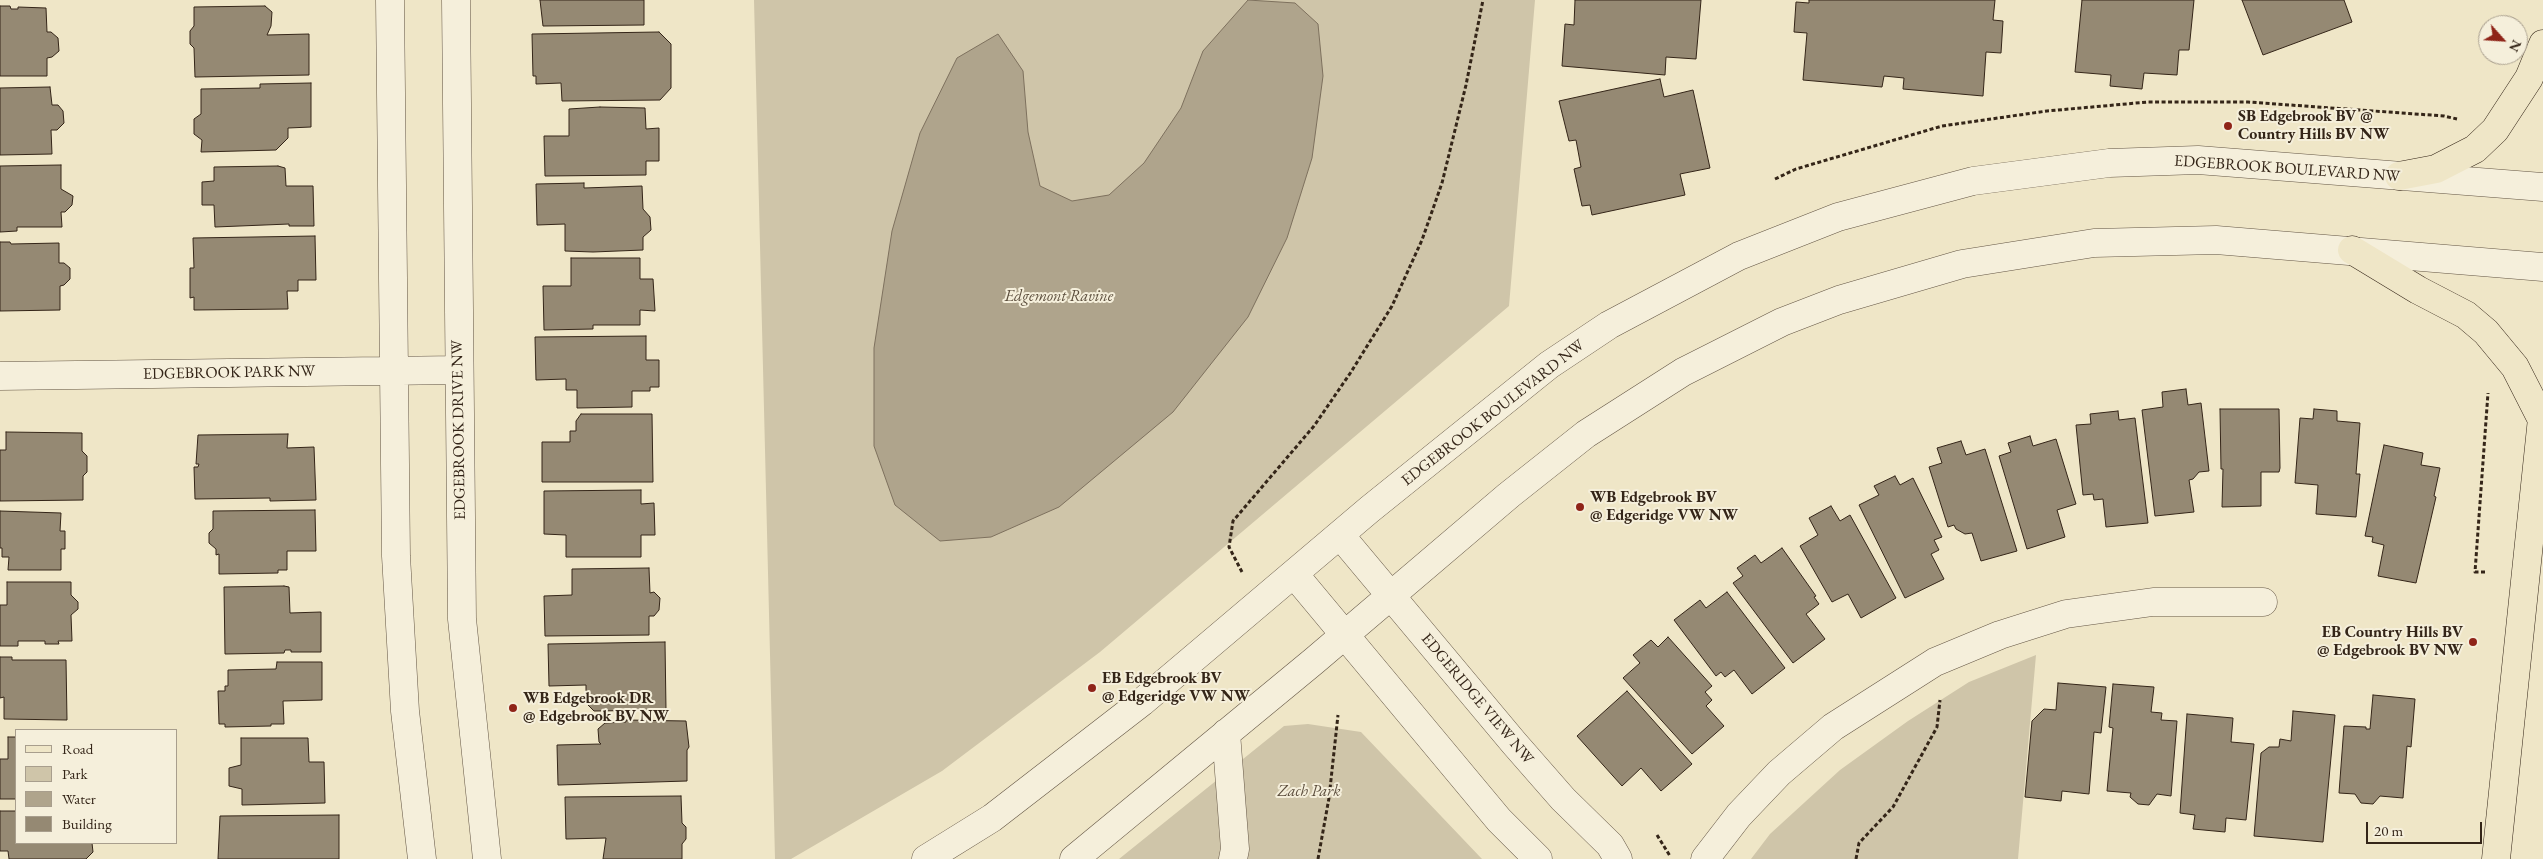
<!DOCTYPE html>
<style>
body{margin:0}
#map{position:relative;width:2543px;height:859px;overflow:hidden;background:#efe6c7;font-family:"EB Garamond",serif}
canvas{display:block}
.legend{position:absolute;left:15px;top:729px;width:162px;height:115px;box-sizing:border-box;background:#f5efdb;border:1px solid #a89e8d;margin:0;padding:6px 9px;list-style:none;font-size:15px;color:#342518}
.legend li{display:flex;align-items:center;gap:10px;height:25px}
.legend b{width:25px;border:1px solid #a89e8d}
.north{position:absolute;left:2478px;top:15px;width:50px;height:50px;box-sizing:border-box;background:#f5efdb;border:1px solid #a89e8d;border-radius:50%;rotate:116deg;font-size:14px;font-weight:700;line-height:20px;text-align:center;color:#342518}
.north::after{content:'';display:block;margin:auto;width:18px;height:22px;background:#8f2418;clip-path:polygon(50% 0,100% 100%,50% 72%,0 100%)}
.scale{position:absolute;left:2366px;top:822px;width:116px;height:22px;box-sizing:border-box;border:2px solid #342518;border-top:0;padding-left:6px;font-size:15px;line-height:18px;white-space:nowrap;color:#342518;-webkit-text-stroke:4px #f5efdb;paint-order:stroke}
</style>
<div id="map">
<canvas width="2543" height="859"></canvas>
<ul class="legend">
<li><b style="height:6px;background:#efe6c7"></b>Road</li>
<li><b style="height:14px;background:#cfc5a9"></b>Park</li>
<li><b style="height:14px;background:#afa48c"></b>Water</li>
<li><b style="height:14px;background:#958973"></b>Building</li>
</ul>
<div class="north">N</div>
<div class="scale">20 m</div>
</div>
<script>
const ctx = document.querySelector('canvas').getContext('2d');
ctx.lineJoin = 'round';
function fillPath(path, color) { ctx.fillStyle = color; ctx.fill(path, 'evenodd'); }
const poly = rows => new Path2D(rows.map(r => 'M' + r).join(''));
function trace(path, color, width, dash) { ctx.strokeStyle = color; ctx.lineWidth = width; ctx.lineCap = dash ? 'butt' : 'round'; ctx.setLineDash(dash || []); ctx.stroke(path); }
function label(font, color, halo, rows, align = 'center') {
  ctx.font = font + ' "EB Garamond",serif'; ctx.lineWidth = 4; ctx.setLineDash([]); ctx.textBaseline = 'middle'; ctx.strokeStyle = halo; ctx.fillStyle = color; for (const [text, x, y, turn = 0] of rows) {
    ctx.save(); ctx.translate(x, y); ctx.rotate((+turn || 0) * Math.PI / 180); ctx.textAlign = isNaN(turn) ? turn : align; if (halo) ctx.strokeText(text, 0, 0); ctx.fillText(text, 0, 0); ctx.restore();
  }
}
const green = poly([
 [754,0,1535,0,1509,306,1100,652,942,771,791,859,775,859],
 [2036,655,2018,859,1751,859,1770,834,1840,770,1908,721,1969,682],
 [1308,724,1361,732,1482,859,1119,859,1284,726]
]);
const water = poly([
 [1248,0,1295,3,1318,24,1323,76,1312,158,1287,238,1248,317,1173,412,1059,507,991,537,940,541,895,505,874,446,874,348,892,231,920,133,957,58,998,34,1023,71,1028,132,1040,186,1072,201,1109,195,1144,163,1181,108,1203,51,1248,0]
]);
const building = poly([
 [540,0,644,0,644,25,543,26,540,0],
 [1575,0,1701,0,1696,59,1666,57,1665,75,1562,66,1565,24,1574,25,1575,0],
 [1809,0,1995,0,1993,20,2003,21,2001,53,1986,52,1983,96,1903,89,1904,78,1884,76,1882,87,1803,80,1807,33,1794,32,1796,2,1809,3,1809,0],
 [2082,0,2194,0,2189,50,2179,50,2177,75,2144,73,2142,89,2110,86,2111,75,2075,72,2082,0],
 [2242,0,2344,0,2352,22,2263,55,2242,0],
 [0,6,10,6,11,9,18,9,18,7,46,8,47,32,51,32,58,38,59,51,52,57,47,58,47,76,0,76,0,6],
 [265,6,272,12,271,26,267,35,309,34,309,75,195,77,194,48,190,44,190,31,194,26,194,7,265,6],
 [659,32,671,44,671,88,660,100,562,101,561,83,536,84,536,76,533,76,532,34,659,32],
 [1660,79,1664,97,1693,90,1710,168,1680,174,1685,195,1592,215,1590,205,1582,206,1574,169,1581,167,1576,140,1569,141,1559,101,1660,79],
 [311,83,311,127,288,128,288,138,276,150,201,152,202,140,194,134,194,119,201,114,201,89,260,88,260,84,311,83],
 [50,87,52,105,58,105,63,111,64,123,57,130,51,130,52,154,0,155,0,88,50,87],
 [600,107,645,108,646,129,659,128,659,161,646,161,646,175,545,176,544,136,569,136,569,109,600,107],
 [61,165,61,189,73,196,72,205,65,212,61,212,62,227,17,227,17,231,0,232,0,166,61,165],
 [278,166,285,168,286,186,313,186,314,226,289,226,289,224,215,227,214,205,202,205,202,182,214,181,214,167,278,166],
 [584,183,584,188,642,186,643,209,650,217,651,230,643,237,643,250,593,252,565,251,565,224,537,225,536,184,584,183],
 [315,236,316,280,298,280,298,291,287,291,288,309,194,310,194,297,190,298,190,268,194,268,193,238,315,236],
 [0,242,10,242,11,244,59,243,59,263,64,263,70,268,70,279,64,285,60,286,60,310,0,311,0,242],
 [571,258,640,258,640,279,653,279,655,311,640,310,640,325,593,325,593,329,544,330,543,286,571,286,571,258],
 [646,336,646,360,659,360,659,387,650,387,650,391,632,391,632,407,577,408,577,390,566,390,566,379,536,380,535,337,646,336],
 [2186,389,2188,405,2201,403,2209,471,2199,472,2193,479,2189,480,2194,512,2155,516,2142,410,2163,407,2162,392,2186,389],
 [2220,409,2279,409,2280,468,2279,472,2261,472,2261,506,2222,507,2223,469,2221,469,2220,409],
 [2314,409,2337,411,2337,421,2360,423,2356,474,2360,474,2356,517,2316,514,2318,485,2295,483,2300,418,2313,419,2314,409],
 [2118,411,2119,420,2135,418,2148,523,2106,527,2103,499,2094,500,2093,494,2083,495,2076,425,2091,424,2090,414,2118,411],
 [581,414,652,414,653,482,542,482,542,442,570,442,570,431,576,431,576,421,581,414],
 [6,432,82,433,82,451,87,456,87,472,83,476,83,500,0,501,0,450,6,450,6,432],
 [288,434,287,448,314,447,316,500,270,501,270,498,195,499,194,467,198,467,199,464,196,464,198,435,288,434],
 [2030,436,2033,446,2056,439,2076,504,2057,510,2065,537,2027,549,1999,456,2011,452,2008,443,2030,436],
 [1961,441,1966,455,1985,449,2017,551,1981,561,1972,533,1965,534,1956,529,1954,525,1948,527,1929,467,1942,463,1937,448,1961,441],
 [2384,445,2423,453,2421,465,2440,468,2434,496,2436,497,2416,583,2378,576,2384,545,2372,542,2373,537,2365,536,2384,445],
 [1895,476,1900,485,1913,478,1942,537,1934,540,1939,550,1931,554,1944,579,1905,598,1859,505,1879,495,1874,486,1895,476],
 [641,490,641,504,654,503,655,535,641,535,641,557,566,557,566,535,544,534,544,491,641,490],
 [1831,506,1840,521,1850,515,1896,598,1861,618,1848,594,1832,602,1800,546,1818,535,1809,518,1831,506],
 [315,510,316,551,287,551,287,570,278,570,278,573,219,574,219,554,216,555,216,549,209,543,209,533,213,529,213,511,315,510],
 [0,511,61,513,60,531,65,531,65,549,61,549,61,570,8,570,9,557,2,557,2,548,0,548,0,511],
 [1782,548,1816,596,1814,597,1819,604,1806,614,1825,639,1793,663,1733,583,1743,576,1737,568,1755,555,1761,563,1782,548],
 [649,568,650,593,654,592,660,598,659,610,654,616,649,616,649,635,545,636,544,596,572,595,572,569,649,568],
 [7,582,71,582,71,595,78,602,78,609,71,615,72,641,58,641,59,644,45,644,45,641,18,641,18,646,0,646,0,605,7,605,7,582],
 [284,586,289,587,290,613,321,612,321,652,291,652,291,650,285,650,284,653,225,654,224,587,284,586],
 [1727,592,1785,668,1752,694,1734,670,1725,677,1721,672,1716,676,1674,620,1700,600,1706,608,1727,592],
 [1668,637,1712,686,1705,692,1712,700,1706,706,1724,726,1692,754,1623,678,1640,663,1633,655,1651,640,1658,647,1668,637],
 [665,642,666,710,594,711,586,703,586,685,549,686,548,644,665,642],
 [0,657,12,657,12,660,66,660,67,720,4,719,4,697,0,698,0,657],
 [277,662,322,662,322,700,283,701,284,724,271,724,271,726,225,727,225,724,219,724,218,691,225,691,225,686,228,686,228,670,276,669,277,662],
 [2058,683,2106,687,2101,733,2094,732,2089,794,2062,791,2061,801,2025,797,2032,721,2044,709,2056,710,2058,683],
 [2113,684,2154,687,2151,712,2162,713,2161,720,2177,721,2171,796,2157,794,2149,805,2138,804,2130,797,2131,793,2107,791,2113,728,2109,727,2113,684],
 [1627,691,1692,764,1661,791,1641,768,1622,786,1577,736,1627,691],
 [2373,695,2415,699,2411,747,2407,746,2403,798,2380,796,2373,804,2361,803,2355,794,2339,793,2344,726,2366,727,2366,729,2370,729,2373,695],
 [2293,711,2335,715,2323,842,2254,836,2261,753,2269,747,2279,747,2280,739,2291,741,2293,711],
 [2187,714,2233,718,2231,742,2254,744,2246,820,2226,818,2225,832,2193,829,2195,815,2180,813,2187,714],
 [626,720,686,721,689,747,687,750,687,781,558,785,557,745,601,744,599,742,598,729,605,723,626,722,626,720],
 [8,737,16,737,16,799,0,799,0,759,8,759,8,737],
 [241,738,308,738,309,762,324,762,325,803,242,805,242,789,229,786,229,768,241,765,241,738],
 [681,796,682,823,686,827,686,839,682,844,682,859,603,859,606,838,566,839,565,797,681,796],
 [0,811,16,811,16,843,92,843,93,852,86,859,9,859,8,851,0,851,0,811],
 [339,815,339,859,218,859,220,816,339,815]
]);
const path = poly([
 [1775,179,1796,169,1942,126,2047,111,2148,102,2248,102,2444,116,2457,119],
 [1242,572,1229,547,1233,521,1314,426,1351,372,1392,306,1422,240,1442,183,1466,85,1483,0],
 [2485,572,2475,572,2488,393],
 [1657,835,1670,856],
 [1318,859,1329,798,1338,715],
 [1856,859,1859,843,1893,807,1937,727,1940,700]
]);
const minor = poly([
 [390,0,396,556,405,711,422,859],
 [456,0,462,619,487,859],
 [0,376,458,370],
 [1340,535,1514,743,1563,799,1610,845,1618,859],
 [1294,574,1499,820,1538,859],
 [1226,733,1235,849,1233,859],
 [926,859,992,818,1142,702,1370,509,1549,365,1609,325,1739,256,1838,217,1973,181,2109,163,2198,160,2543,187],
 [1074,859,1314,661,1509,495,1586,434,1683,372,1782,322,1839,300,1962,264,2094,243,2216,240,2543,267],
 [1705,859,1739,815,1779,773,1833,727,1935,662,2000,635,2066,614,2153,602,2263,602]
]);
const major = poly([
 [2399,176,2436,169,2475,149,2495,130,2529,78,2543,44],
 [2352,250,2418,290,2466,315,2486,332,2515,367,2542,420],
 [2496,859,2543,409]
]);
const markers = [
 [2228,126,5,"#8f2418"],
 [1580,507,5,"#8f2418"],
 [2473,642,5,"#8f2418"],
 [1092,688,5,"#8f2418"],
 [513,708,5,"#8f2418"]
];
const poiNames = [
 ["SB Edgebrook BV @",2238,117],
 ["Country Hills BV NW",2238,135],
 ["WB Edgebrook BV",1590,498],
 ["@ Edgeridge VW NW",1590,516],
 ["EB Country Hills BV",2463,633,"right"],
 ["@ Edgebrook BV NW",2463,651,"right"],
 ["EB Edgebrook BV",1102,679],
 ["@ Edgeridge VW NW",1102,697],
 ["WB Edgebrook DR",523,699],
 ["@ Edgebrook BV NW",523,717]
];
const streetNames = [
 ["EDGEBROOK BOULEVARD NW",2287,169,4],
 ["EDGEBROOK PARK NW",229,373,-1],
 ["EDGEBROOK BOULEVARD NW",1493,413,-38],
 ["EDGEBROOK DRIVE NW",459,430,-91],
 ["EDGERIDGE VIEW NW",1477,699,50]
];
const parkNames = [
 ["Edgemont Ravine",1059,297],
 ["Zach Park",1309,792]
];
fillPath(green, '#cfc5a9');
fillPath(water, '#afa48c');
trace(water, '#7e715e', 1);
fillPath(building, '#958973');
trace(building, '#342518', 1);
trace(minor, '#635544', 29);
trace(major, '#342518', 29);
trace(path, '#342518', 3, [4, 2.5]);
trace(minor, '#f5efdb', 28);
trace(major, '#efe6c7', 28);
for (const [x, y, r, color] of markers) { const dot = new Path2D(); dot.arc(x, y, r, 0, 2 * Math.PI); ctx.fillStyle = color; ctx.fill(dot); trace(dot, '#f5efdb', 2); }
label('bold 16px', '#342518', '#f5efdb', poiNames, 'left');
label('16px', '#342518', '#f5efdb', streetNames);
label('italic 16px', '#5b4d3c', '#f5efdb', parkNames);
</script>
